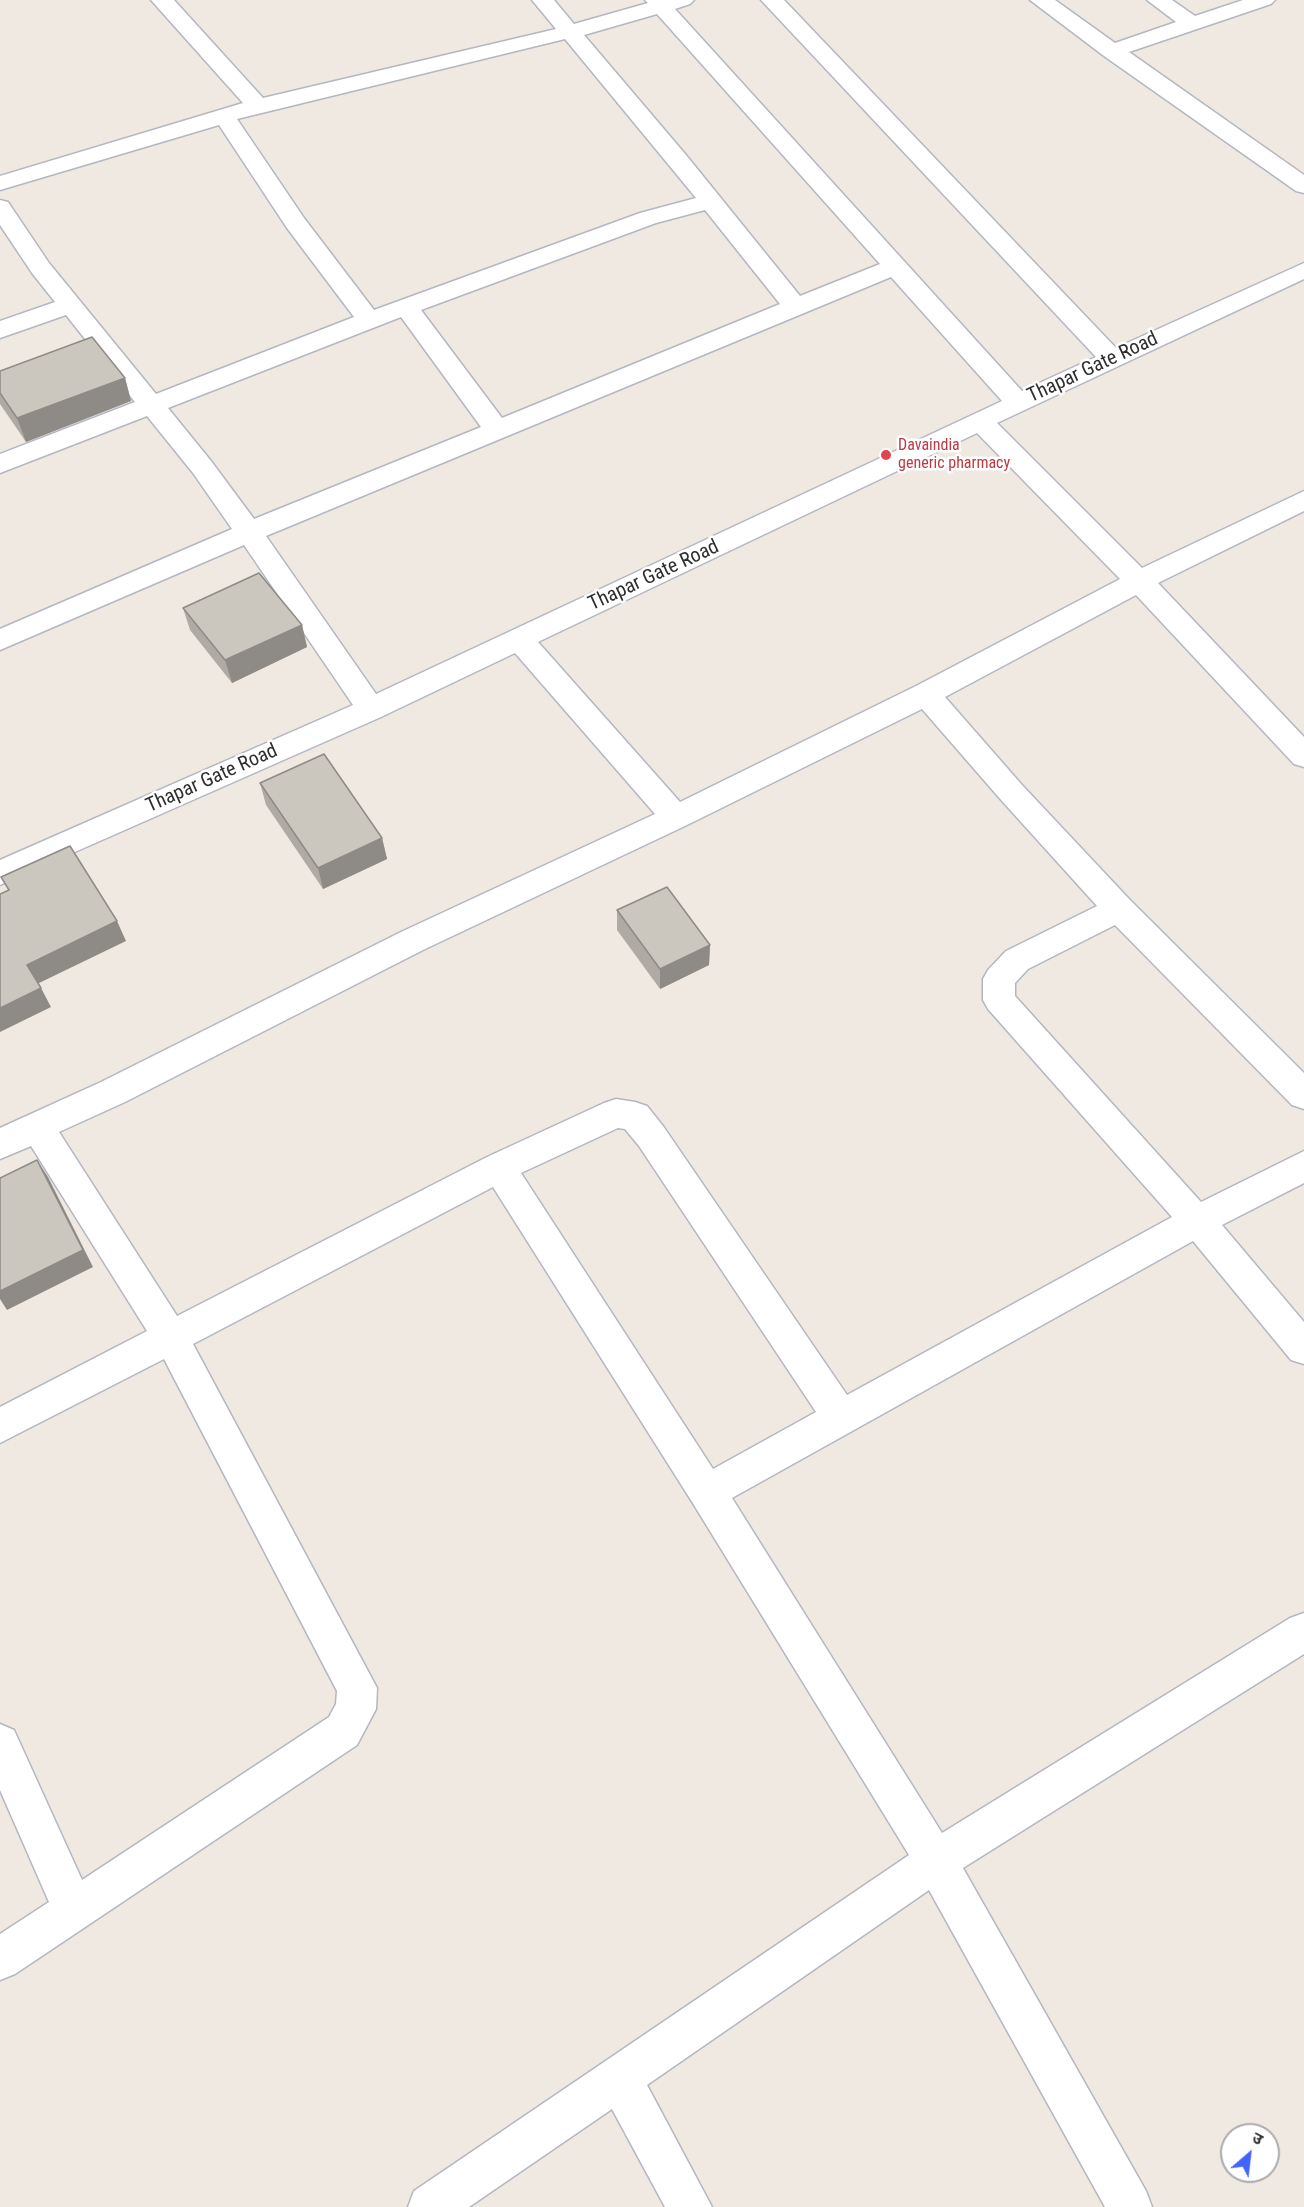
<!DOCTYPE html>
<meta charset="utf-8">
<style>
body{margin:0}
#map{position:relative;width:1304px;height:2207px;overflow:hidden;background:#efe9e1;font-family:"Roboto Condensed","Noto Sans Devanagari",sans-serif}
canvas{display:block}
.north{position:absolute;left:1220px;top:2123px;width:60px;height:60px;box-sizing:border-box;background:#fff;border:2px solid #ababab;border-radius:50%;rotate:28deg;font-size:16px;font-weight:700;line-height:24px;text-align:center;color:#2e2e2e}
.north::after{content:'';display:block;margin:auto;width:21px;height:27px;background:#4264fb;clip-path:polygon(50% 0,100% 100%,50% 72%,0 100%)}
</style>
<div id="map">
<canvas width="1304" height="2207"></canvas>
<div class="north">उ</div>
</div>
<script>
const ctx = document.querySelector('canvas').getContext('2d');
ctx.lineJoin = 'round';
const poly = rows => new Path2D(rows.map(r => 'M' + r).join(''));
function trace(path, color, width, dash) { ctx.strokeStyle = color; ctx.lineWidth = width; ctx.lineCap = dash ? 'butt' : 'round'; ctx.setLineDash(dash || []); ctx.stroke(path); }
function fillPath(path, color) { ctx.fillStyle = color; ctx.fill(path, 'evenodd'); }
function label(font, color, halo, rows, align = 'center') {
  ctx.font = font + ' "Roboto Condensed",sans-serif'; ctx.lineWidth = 5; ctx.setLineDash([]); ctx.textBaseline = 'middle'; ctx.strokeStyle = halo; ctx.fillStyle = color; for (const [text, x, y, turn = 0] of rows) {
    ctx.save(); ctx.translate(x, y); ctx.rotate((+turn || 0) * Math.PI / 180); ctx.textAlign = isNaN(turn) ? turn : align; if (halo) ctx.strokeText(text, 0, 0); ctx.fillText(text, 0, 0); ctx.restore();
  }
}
const minor = poly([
 [151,0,174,0,263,98,556,29,532,0,554,0,574,24,648,3,645,0,694,0,690,4,675,9,1022,391,1096,357,761,0,784,0,1116,348,1304,263,1304,279,997,423,1142,568,1304,491,1304,511,1158,583,1304,737,1304,767,1294,764,1136,595,945,697,1022,785,1130,900,1304,1073,1304,1109,1292,1105,1115,925,1028,969,1015,983,1015,996,1201,1202,1304,1151,1304,1183,1222,1225,1304,1322,1304,1364,1291,1360,1193,1241,732,1498,942,1833,1290,1618,1304,1613,1304,1654,963,1868,1146,2191,1152,2207,1105,2207,929,1890,647,2085,712,2207,665,2207,612,2109,469,2207,408,2207,414,2191,909,1855,694,1505,493,1187,193,1344,377,1688,376,1709,357,1745,15,1974,0,1980,0,1934,49,1902,0,1790,0,1724,14,1730,82,1880,329,1717,336,1704,337,1691,164,1359,0,1443,0,1407,147,1331,31,1146,0,1159,0,1128,101,1082,401,932,655,814,515,653,381,717,0,885,0,860,353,705,244,545,0,650,0,629,232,529,193,473,147,416,0,473,0,454,135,402,66,315,0,338,0,321,55,302,32,273,0,225,0,200,8,202,49,263,156,394,354,317,287,228,219,125,0,190,0,176,243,103,151,0],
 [657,14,880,264,800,296,686,155,584,35,657,14],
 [565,39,696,198,640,213,374,310,304,218,237,119,565,39],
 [705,210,780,304,502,418,421,310,656,223,705,210],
 [891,277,1002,401,376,694,266,536,891,277],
 [401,317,481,427,254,519,211,461,168,408,401,317],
 [977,433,1120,579,916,686,680,802,538,642,977,433],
 [922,709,1002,801,1097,906,1006,951,988,970,983,979,983,1000,988,1009,1172,1217,847,1395,663,1126,647,1106,635,1102,616,1099,604,1103,487,1157,177,1316,59,1132,125,1102,423,950,687,825,922,709],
 [618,1128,625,1129,639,1146,816,1412,713,1469,521,1173,618,1128],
 [1030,0,1055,0,1115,43,1176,22,1147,0,1172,0,1195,16,1243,0,1275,0,1271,4,1129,52,1304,175,1304,193,1296,191,1104,56,1030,0]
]);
const wall = poly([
 [0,371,125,378,131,401,26,442,0,404],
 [183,608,302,625,307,647,232,683,190,630],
 [260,783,382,838,387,859,323,889,266,805],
 [617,910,710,945,709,965,660,989,617,930]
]);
const shadedWall = poly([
 [125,378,131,401,26,442,17,418],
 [302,625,307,647,232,683,225,660],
 [382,838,387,859,323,889,318,868],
 [117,921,126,941,37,984,27,965],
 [710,945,709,965,660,989,660,969],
 [41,988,51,1007,0,1032,0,1008],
 [37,1160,48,1177,93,1267,7,1310,0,1299,0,1291]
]);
const building = poly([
 [92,337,125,378,17,418,0,393,0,371,92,337],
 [259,573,302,625,225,660,183,608,259,573],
 [324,754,382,838,318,868,260,783,324,754],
 [70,846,117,921,27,965,41,988,0,1008,0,894,9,890,1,877,70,846],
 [667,887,710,945,660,969,617,910,667,887],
 [37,1160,83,1250,0,1291,0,1178,37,1160]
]);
const markers = [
 [886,455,6,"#e0444e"]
];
const farHealthnames = [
 ["Davaindia",898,446],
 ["generic pharmacy",898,464]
];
const streetNames = [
 ["Thapar Gate Road",1093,368,-25],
 ["Thapar Gate Road",654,576,-25],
 ["Thapar Gate Road",212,779,-24]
];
trace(minor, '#b4b7c1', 3);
fillPath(minor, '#fff');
fillPath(wall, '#afaba4');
fillPath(shadedWall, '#8e8b86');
fillPath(building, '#cbc7bf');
trace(building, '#8e8b86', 1.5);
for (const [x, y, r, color] of markers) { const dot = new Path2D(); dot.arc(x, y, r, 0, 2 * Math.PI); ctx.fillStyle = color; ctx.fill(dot); trace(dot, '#fff', 2); }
label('16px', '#be3a42', '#fff', farHealthnames, 'left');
label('20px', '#2e2e2e', '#fff', streetNames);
</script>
